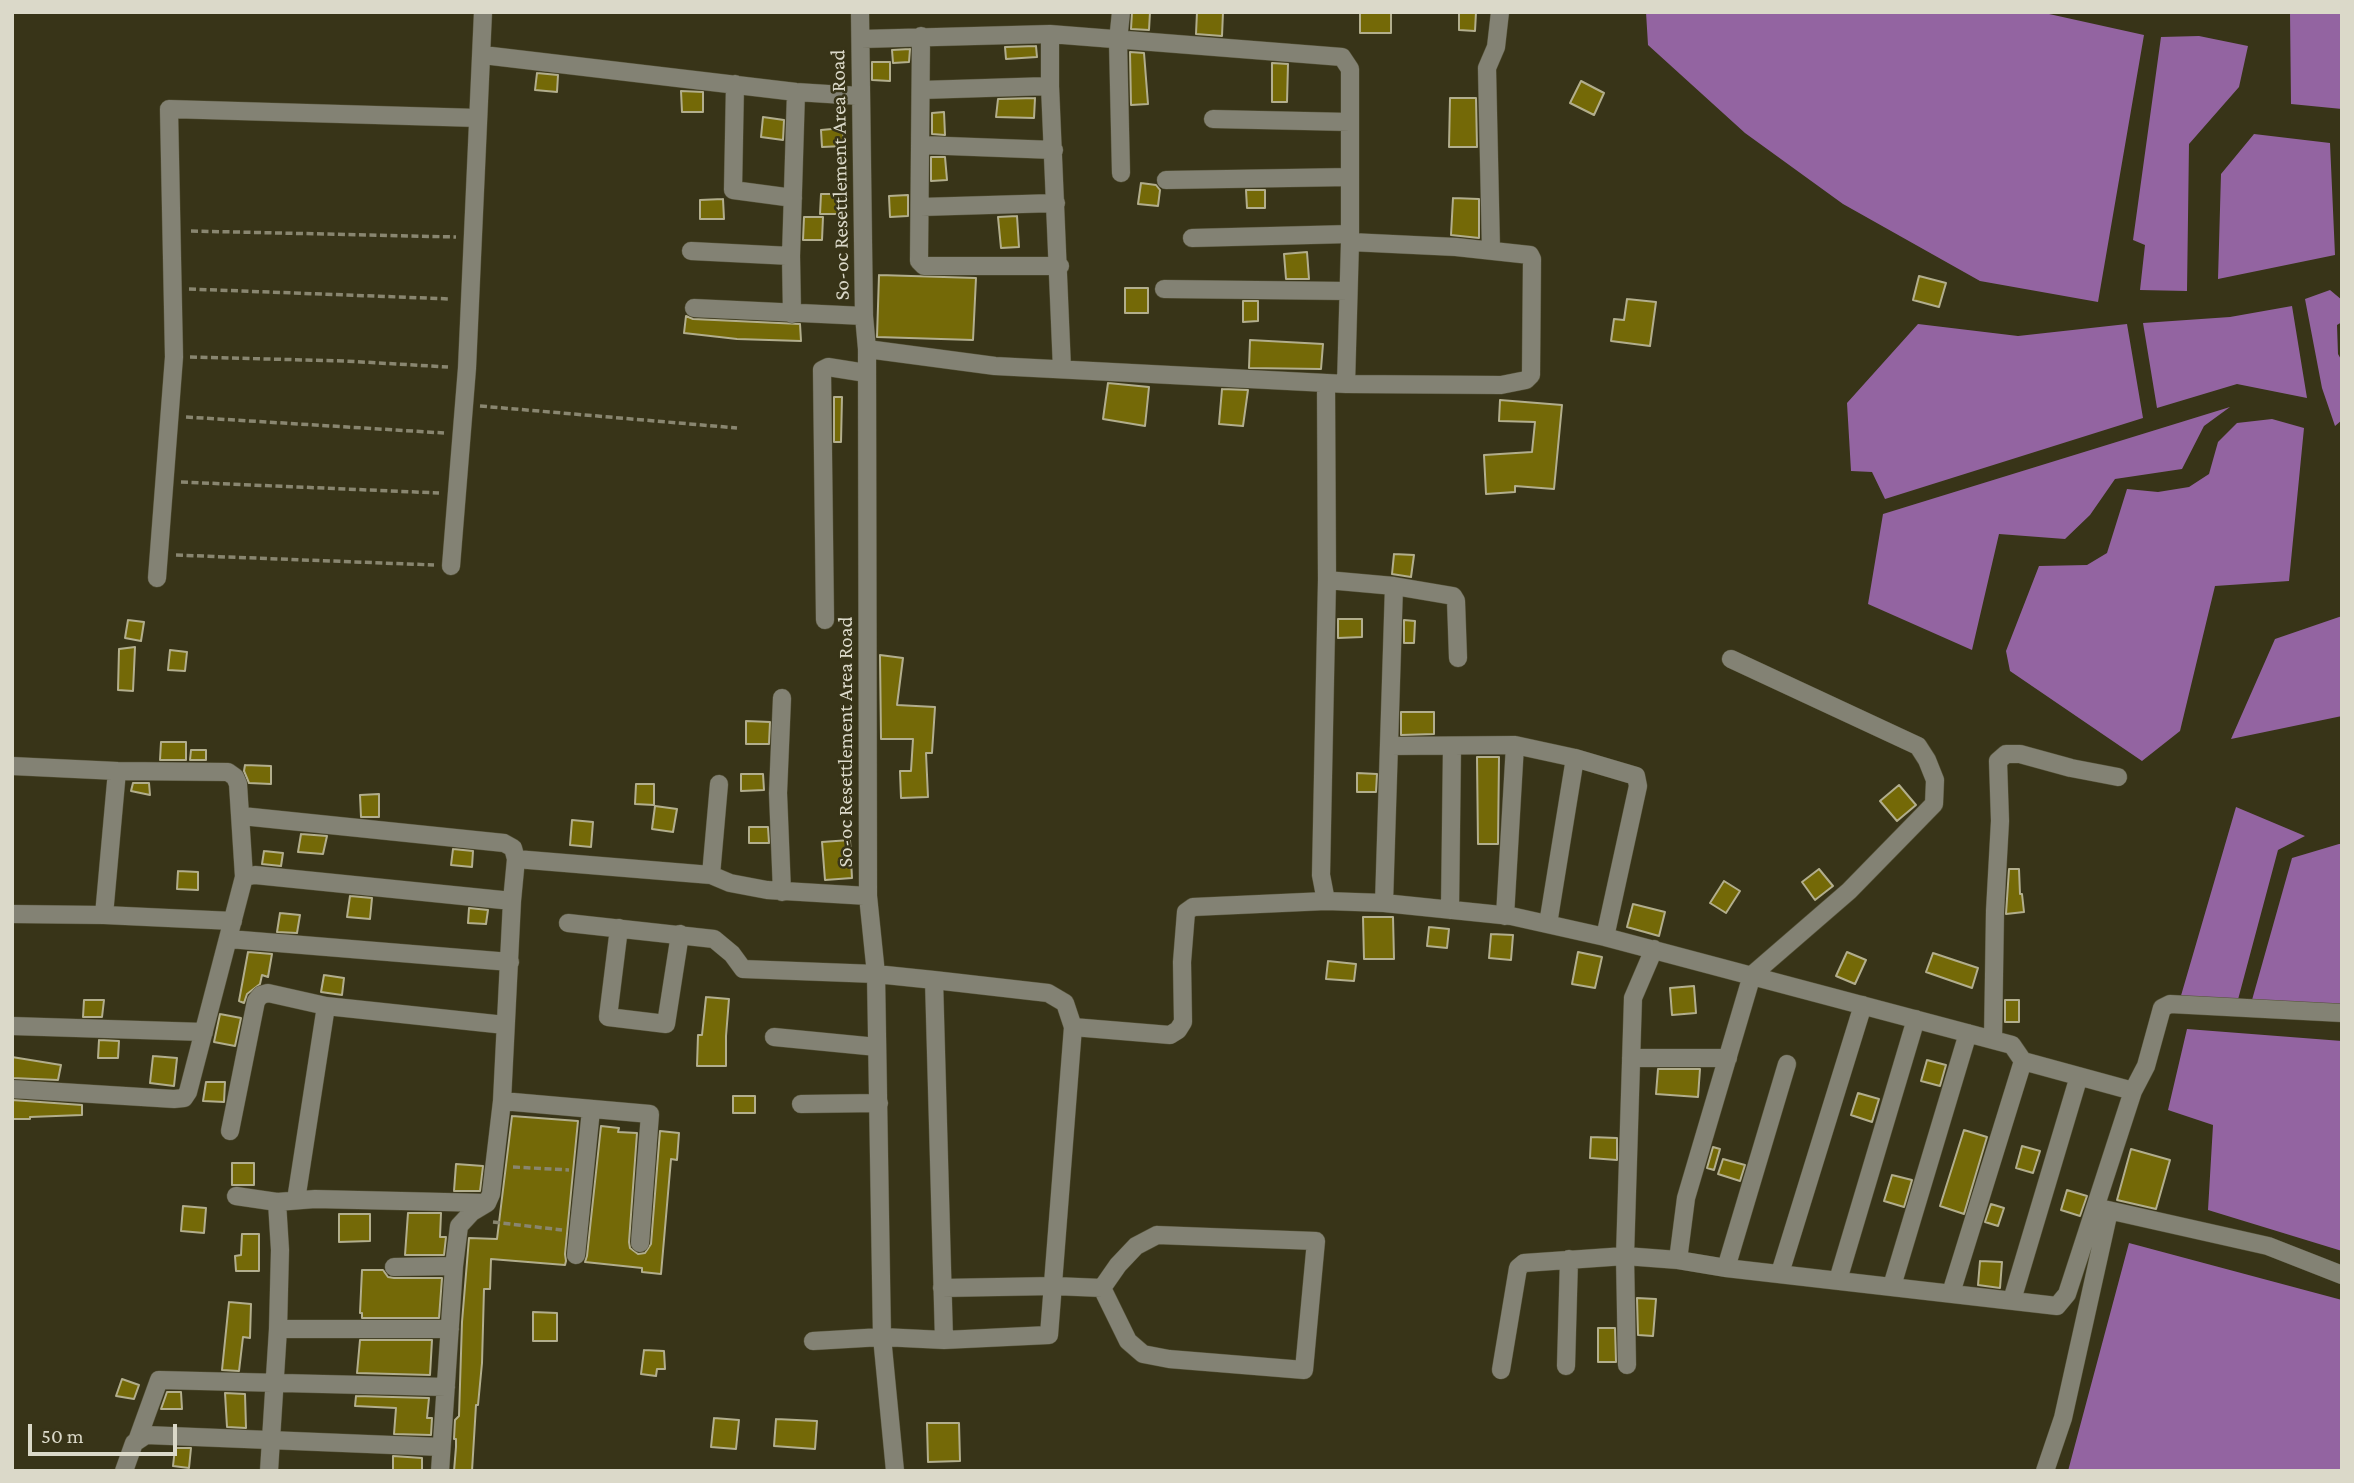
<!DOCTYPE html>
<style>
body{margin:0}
#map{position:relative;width:2354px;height:1483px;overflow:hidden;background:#383418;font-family:"Crimson Pro",serif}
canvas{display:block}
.frame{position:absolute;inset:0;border:14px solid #dbd9c9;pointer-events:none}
.scale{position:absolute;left:28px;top:1424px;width:149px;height:32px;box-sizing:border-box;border:4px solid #dbd9c9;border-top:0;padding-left:9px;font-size:21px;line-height:24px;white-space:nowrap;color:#dbd9c9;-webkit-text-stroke:5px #383418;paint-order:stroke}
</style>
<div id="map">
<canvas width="2354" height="1483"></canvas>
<div class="frame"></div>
<div class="scale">50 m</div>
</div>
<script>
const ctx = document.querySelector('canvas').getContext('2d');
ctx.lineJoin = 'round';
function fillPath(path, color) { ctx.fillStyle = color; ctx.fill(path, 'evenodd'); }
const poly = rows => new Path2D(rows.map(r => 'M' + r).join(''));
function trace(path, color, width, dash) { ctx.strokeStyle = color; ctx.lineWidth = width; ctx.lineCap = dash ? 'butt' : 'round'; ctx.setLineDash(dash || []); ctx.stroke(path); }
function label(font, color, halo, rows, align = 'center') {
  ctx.font = font + ' "Crimson Pro",serif'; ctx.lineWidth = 5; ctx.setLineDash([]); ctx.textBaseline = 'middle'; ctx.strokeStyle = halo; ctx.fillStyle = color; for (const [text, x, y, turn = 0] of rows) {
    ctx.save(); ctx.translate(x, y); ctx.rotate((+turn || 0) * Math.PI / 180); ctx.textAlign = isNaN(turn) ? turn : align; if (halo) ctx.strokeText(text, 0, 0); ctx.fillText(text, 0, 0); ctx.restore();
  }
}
const water = poly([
 [1646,12,2040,12,2144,35,2098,302,1980,281,1843,204,1745,133,1648,45],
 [2290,12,2342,12,2342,109,2291,104],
 [2199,36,2248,46,2239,87,2189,144,2187,291,2140,290,2145,245,2133,240,2161,37],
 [2254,134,2330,143,2335,255,2218,279,2221,174],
 [2330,290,2342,300,2342,322,2337,325,2338,354,2342,361,2342,420,2335,426,2322,388,2305,299],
 [2292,306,2307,398,2237,384,2157,408,2143,323,2230,317],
 [1918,324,2018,336,2127,324,2143,418,1885,499,1872,472,1851,471,1847,403],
 [2230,407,2204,426,2182,469,2115,479,2090,515,2065,539,1999,534,1972,650,1868,604,1883,514],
 [2272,419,2304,428,2289,581,2215,586,2180,731,2142,761,2010,671,2006,651,2039,566,2087,565,2107,553,2127,489,2158,492,2189,487,2209,474,2218,442,2237,423],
 [2342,616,2342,716,2231,739,2275,639],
 [2236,807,2305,836,2278,850,2236,1007,2180,999],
 [2339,844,2342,844,2342,1007,2252,1000,2292,858],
 [2187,1029,2342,1041,2342,1251,2208,1210,2213,1125,2168,1110],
 [2129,1243,2342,1300,2342,1471,2068,1471]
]);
const building = poly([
 [1132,12,1150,12,1149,30,1131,29,1132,12],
 [1197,12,1223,12,1222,36,1196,34,1197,12],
 [1360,12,1391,12,1391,33,1360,33,1360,12],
 [1459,12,1476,12,1475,31,1459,30,1459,12],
 [1036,46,1037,57,1006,59,1005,47,1036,46],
 [910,49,909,62,893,63,892,50,910,49],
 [1130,52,1144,53,1148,104,1131,105,1130,52],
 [872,62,890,62,890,81,872,80,872,62],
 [1272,63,1288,64,1287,102,1272,102,1272,63],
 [537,73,558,75,557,92,535,90,537,73],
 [1581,81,1604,93,1594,115,1570,103,1581,81],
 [681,91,703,92,703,112,682,112,681,91],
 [1035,98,1034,118,996,117,998,99,1035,98],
 [1450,98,1476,98,1477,147,1449,147,1450,98],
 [944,112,945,135,932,134,932,113,944,112],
 [763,117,784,120,783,140,761,137,763,117],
 [843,128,844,146,822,147,821,130,843,128],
 [931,157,945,157,947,180,931,181,931,157],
 [1141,183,1156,185,1160,190,1158,206,1138,204,1141,183],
 [1246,190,1265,190,1265,208,1247,208,1246,190],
 [821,194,841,194,841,214,820,214,821,194],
 [908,195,908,216,890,217,889,196,908,195],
 [1453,198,1479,199,1479,238,1451,235,1453,198],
 [723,199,724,219,700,219,700,200,723,199],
 [1017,216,1019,247,1001,248,998,217,1017,216],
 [804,217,823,217,822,240,803,240,804,217],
 [1307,252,1309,279,1286,279,1284,254,1307,252],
 [879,275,976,278,973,340,877,337,879,275],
 [1919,276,1946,283,1939,307,1913,300,1919,276],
 [1125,288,1148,288,1148,313,1125,313,1125,288],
 [1627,299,1656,302,1650,346,1611,341,1614,319,1624,320,1627,299],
 [1243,301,1258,301,1258,321,1243,322,1243,301],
 [686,316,693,319,800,324,801,341,737,339,684,333,686,316],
 [1250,340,1323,344,1321,369,1249,368,1250,340],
 [1108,383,1149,387,1145,426,1103,419,1108,383],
 [1222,389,1248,390,1243,426,1219,424,1222,389],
 [834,397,842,397,841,442,834,442,834,397],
 [1500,400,1562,405,1554,489,1515,486,1515,492,1486,494,1484,455,1532,452,1535,422,1499,421,1500,400],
 [1394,554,1414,555,1411,577,1392,574,1394,554],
 [1338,619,1362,619,1362,637,1338,638,1338,619],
 [128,620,144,622,141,641,125,638,128,620],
 [1404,620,1415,621,1414,643,1404,643,1404,620],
 [135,647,133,691,118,690,119,649,135,647],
 [170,650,187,652,185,671,168,670,170,650],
 [880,655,903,658,897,705,935,707,932,753,926,753,928,797,901,798,900,771,911,771,913,739,881,739,880,655],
 [1401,712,1434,712,1434,734,1401,735,1401,712],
 [746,721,770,722,769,744,746,744,746,721],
 [161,742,186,742,186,760,160,760,161,742],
 [191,750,206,750,206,760,190,760,191,750],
 [1477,757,1499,757,1498,844,1478,844,1477,757],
 [245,765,271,766,271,784,249,783,244,771,245,765],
 [1357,773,1377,774,1376,792,1357,792,1357,773],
 [741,774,763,774,764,790,741,791,741,774],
 [133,783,149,783,150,795,131,791,133,783],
 [636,784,654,784,654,805,635,804,636,784],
 [1899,785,1916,805,1897,821,1880,801,1899,785],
 [379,794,379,817,361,817,360,795,379,794],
 [655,806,677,809,673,832,652,829,655,806],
 [572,820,593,822,591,847,570,845,572,820],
 [749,827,768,827,769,843,749,843,749,827],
 [301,834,327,836,323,854,298,852,301,834],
 [850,840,852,878,825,880,822,842,850,840],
 [453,849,473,851,472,867,451,865,453,849],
 [264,851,283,853,281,866,262,864,264,851],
 [1819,869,1833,886,1815,900,1802,882,1819,869],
 [2009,869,2019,869,2020,894,2022,894,2024,912,2006,914,2009,869],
 [178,871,198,872,198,890,177,889,178,871],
 [1724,881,1740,891,1726,913,1710,903,1724,881],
 [350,896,372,898,370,919,347,917,350,896],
 [1633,904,1665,912,1659,936,1627,927,1633,904],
 [469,908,488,910,486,924,468,923,469,908],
 [280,913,300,915,297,933,277,932,280,913],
 [1363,917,1393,917,1394,959,1364,959,1363,917],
 [1429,927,1449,929,1447,948,1427,946,1429,927],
 [1491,934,1513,935,1511,960,1489,958,1491,934],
 [248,952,272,954,268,977,262,975,260,984,247,994,244,1003,239,1001,248,952],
 [1578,952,1602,957,1595,988,1572,984,1578,952],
 [1847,952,1866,960,1855,984,1836,976,1847,952],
 [1933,953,1978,968,1972,988,1926,972,1933,953],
 [1328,961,1356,964,1354,981,1326,979,1328,961],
 [324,975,344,978,342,995,321,992,324,975],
 [1694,986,1696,1013,1672,1015,1670,988,1694,986],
 [706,997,729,999,726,1036,726,1066,697,1066,698,1035,702,1035,706,997],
 [84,1000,104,1000,102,1017,83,1017,84,1000],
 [2005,1000,2019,1000,2019,1022,2005,1022,2005,1000],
 [220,1014,241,1018,235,1046,214,1042,220,1014],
 [99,1040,119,1041,118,1058,98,1058,99,1040],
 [153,1056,177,1058,174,1086,150,1083,153,1056],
 [12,1057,61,1065,58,1080,12,1078,12,1057],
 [1927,1060,1946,1065,1940,1086,1921,1081,1927,1060],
 [1658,1069,1700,1069,1698,1097,1656,1094,1658,1069],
 [206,1082,225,1082,224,1102,203,1101,206,1082],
 [1858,1093,1879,1099,1872,1122,1851,1115,1858,1093],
 [733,1096,755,1096,755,1113,733,1113,733,1096],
 [12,1100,82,1105,82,1115,30,1117,30,1119,12,1119,12,1100],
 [512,1116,578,1121,565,1254,566,1261,565,1265,491,1259,490,1289,484,1289,482,1363,478,1405,476,1405,472,1471,454,1471,456,1447,456,1439,454,1439,455,1420,459,1416,462,1322,469,1238,497,1239,512,1116],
 [601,1126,619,1128,618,1132,637,1133,629,1242,630,1248,638,1254,645,1253,651,1244,660,1131,679,1133,677,1160,671,1159,661,1274,642,1272,642,1268,585,1262,587,1256,601,1126],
 [1964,1130,1987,1137,1964,1214,1940,1206,1964,1130],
 [1591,1137,1617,1138,1617,1160,1590,1158,1591,1137],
 [2022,1146,2040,1151,2033,1173,2016,1168,2022,1146],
 [1713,1147,1720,1149,1714,1170,1707,1168,1713,1147],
 [2131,1149,2170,1160,2156,1209,2117,1200,2131,1149],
 [1723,1159,1745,1165,1740,1181,1718,1174,1723,1159],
 [232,1163,254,1163,254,1185,232,1185,232,1163],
 [456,1164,483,1166,480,1191,454,1191,456,1164],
 [1892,1175,1912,1180,1904,1207,1884,1201,1892,1175],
 [2067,1190,2087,1196,2080,1216,2061,1210,2067,1190],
 [1991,1204,2004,1208,1998,1226,1985,1222,1991,1204],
 [183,1206,206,1208,204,1233,181,1231,183,1206],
 [408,1213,441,1213,440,1237,446,1237,444,1255,405,1255,408,1213],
 [339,1214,370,1214,370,1241,339,1242,339,1214],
 [242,1234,259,1234,259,1271,236,1271,235,1256,241,1255,242,1234],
 [1980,1261,2002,1262,2000,1288,1978,1285,1980,1261],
 [362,1270,383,1270,388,1277,394,1278,442,1278,439,1318,362,1318,362,1313,360,1313,362,1270],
 [1637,1298,1656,1299,1653,1336,1638,1335,1637,1298],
 [229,1302,251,1304,250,1338,243,1337,239,1371,222,1370,229,1302],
 [533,1312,557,1313,557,1341,533,1341,533,1312],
 [1598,1328,1615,1328,1616,1362,1598,1362,1598,1328],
 [360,1340,432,1340,430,1375,357,1373,360,1340],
 [644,1350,664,1351,665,1369,657,1369,656,1376,641,1374,644,1350],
 [122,1379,139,1385,134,1399,116,1396,122,1379],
 [167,1392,181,1392,182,1409,161,1409,167,1392],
 [225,1393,245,1394,246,1428,227,1427,225,1393],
 [356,1396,429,1398,427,1418,432,1418,431,1435,394,1434,396,1408,355,1406,356,1396],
 [714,1418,739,1420,736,1449,711,1447,714,1418],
 [776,1419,817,1421,815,1449,774,1446,776,1419],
 [927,1423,959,1423,960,1461,928,1462,927,1423],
 [175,1448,191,1448,189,1468,173,1466,175,1448],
 [393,1456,422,1458,422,1470,393,1470,393,1456]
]);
const path = poly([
 [191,231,456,237],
 [189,289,451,299],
 [190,357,345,361,448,367],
 [480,406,737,428],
 [186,417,444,433],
 [181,482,439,493],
 [176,555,434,565],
 [513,1167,569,1170],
 [493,1222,562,1230]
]);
const minor = poly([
 [860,12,864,316,867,349,868,896,876,974,882,1337,895,1471],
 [1050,34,1050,86,1062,369],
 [921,36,919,261,924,266,1060,266],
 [861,39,1050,34,1342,57,1350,69,1350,242,1346,384,995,366,867,349],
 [483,55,796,92,860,96],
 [735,84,733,190,793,198],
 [921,90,1050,86],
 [1213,119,1350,122],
 [921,145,1054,150],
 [1121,173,1118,41,1121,12],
 [1166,180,1350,177],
 [921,207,1056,203],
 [1192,238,1350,234],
 [1491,250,1487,68,1496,47,1500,12],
 [691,251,791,256],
 [1164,289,1348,291],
 [694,308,864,316],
 [792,314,791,256,796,92],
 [1326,384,1327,580,1321,875,1326,901,1384,903,1511,916,1605,937,2012,1045,2023,1061,2133,1091],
 [1346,384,1501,385,1526,380,1531,375,1532,259,1530,255,1456,247,1350,242],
 [451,566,467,368,483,12],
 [157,578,174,357,169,109,478,118],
 [1327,580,1394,586,1453,596,1456,601,1458,658],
 [825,620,822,370,828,367,866,373],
 [1389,746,1515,745,1575,758,1636,776,1638,786,1605,937],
 [12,766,117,771,228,772,235,777,238,784,244,877],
 [242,816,504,843,513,848,516,859],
 [711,875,719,784],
 [782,892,778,793,782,698],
 [1384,903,1394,586],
 [1450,910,1452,746],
 [12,914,104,915,233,921],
 [104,915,117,771],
 [1505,916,1515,745],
 [568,923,714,939,732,954,743,969,876,974,934,980,1048,993,1065,1003,1073,1027,1049,1335,944,1340],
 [1548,924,1575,758],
 [619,928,608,1017,666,1024,680,934],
 [229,939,510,962],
 [12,1026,204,1032],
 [1073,1027,1170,1035,1178,1030,1183,1022,1182,962,1186,912,1193,907,1326,901],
 [774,1037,877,1047],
 [1993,1040,1995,911,2000,821,1998,761,2006,754,2020,754,2071,768,2118,777],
 [1631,1058,1728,1058],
 [12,1089,174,1099,184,1098,188,1092,244,877,255,875,512,901],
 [502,1101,650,1114,640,1243],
 [801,1104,879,1103],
 [230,1131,256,1001,261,995,268,993,326,1006],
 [236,1196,277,1202,315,1199,487,1203],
 [296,1200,326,1006,505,1025],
 [2099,1208,2268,1246,2342,1275],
 [1157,1235,1316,1241,1304,1370,1169,1359,1143,1354,1128,1341,1102,1288,1118,1265,1136,1246,1157,1235],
 [576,1255,591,1110],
 [1678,1260,1686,1198,1752,975,1849,891,1934,804,1935,780,1927,760,1918,746,1731,659],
 [394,1267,454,1266],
 [1726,1268,1787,1064],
 [1780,1273,1863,1005],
 [1838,1280,1916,1019],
 [1892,1286,1968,1033],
 [942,1288,1054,1286,1102,1288],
 [1951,1293,2023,1061],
 [2012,1300,2079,1076],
 [278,1329,450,1329],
 [813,1341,882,1337,944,1340,934,980],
 [1627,1365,1625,1256,1633,998,1654,949],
 [1566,1366,1569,1259],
 [1501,1370,1518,1268,1524,1263,1625,1256,1678,1260,1726,1268,2057,1306,2067,1294,2133,1091,2146,1066,2162,1008,2170,1004,2342,1013],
 [138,1438,159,1380,446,1387],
 [124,1471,134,1443,146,1435,441,1447],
 [269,1471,278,1329,280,1250,277,1202],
 [440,1471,454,1266,459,1226,472,1212,487,1203,491,1194,502,1101,512,901,516,859,711,875,730,883,767,890,868,896],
 [2045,1471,2063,1418,2109,1211]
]);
const streetNames = [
 ["So-oc Resettlement Area Road",840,175,-91],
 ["So-oc Resettlement Area Road",846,742,-90]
];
fillPath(water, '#9364a1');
fillPath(building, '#746907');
trace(building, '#b2ae8d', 2);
trace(minor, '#555238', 19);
trace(path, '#898670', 3.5, [7, 3.5]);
trace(minor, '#838274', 18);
label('21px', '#dbd9c9', '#383418', streetNames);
</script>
